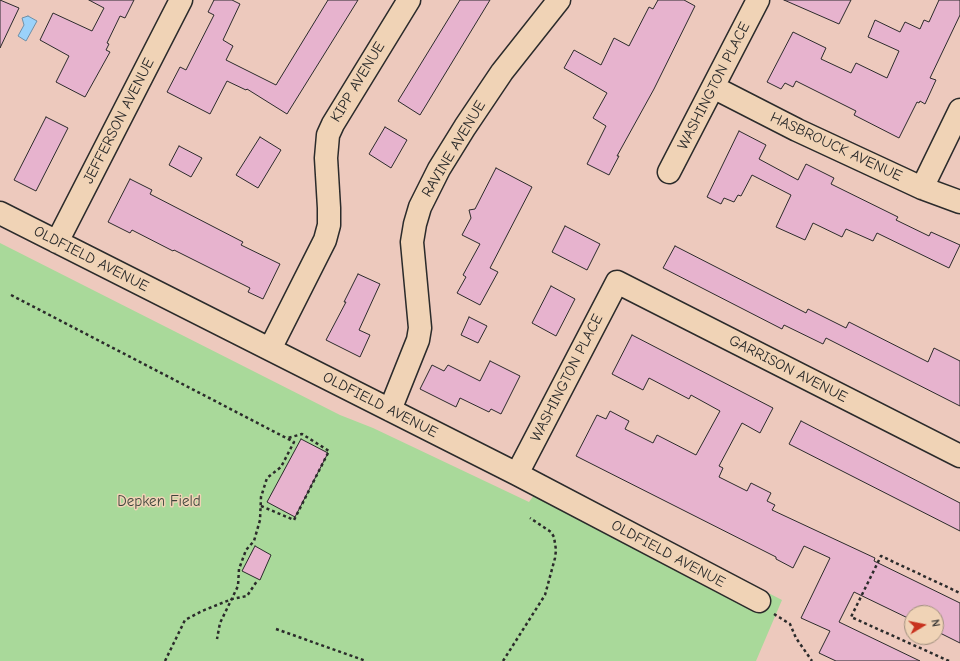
<!DOCTYPE html>
<style>
body{margin:0}
#map{position:relative;width:960px;height:661px;overflow:hidden;background:#edc9bd;font-family:"Comic Neue",sans-serif}
canvas{display:block}
.north{position:absolute;left:904px;top:605px;width:40px;height:40px;box-sizing:border-box;background:#f0d3b6;border:1px solid #a1907e;border-radius:50%;rotate:80deg;font-size:11px;font-weight:700;line-height:16px;text-align:center;color:#2b2b2b}
.north::after{content:'';display:block;margin:auto;width:14px;height:18px;background:#c8321e;clip-path:polygon(50% 0,100% 100%,50% 72%,0 100%)}
</style>
<div id="map">
<canvas width="960" height="661"></canvas>
<div class="north">N</div>
</div>
<script>
const ctx = document.querySelector('canvas').getContext('2d');
ctx.lineJoin = 'round';
function fillPath(path, color) { ctx.fillStyle = color; ctx.fill(path, 'evenodd'); }
const poly = rows => new Path2D(rows.map(r => 'M' + r).join(''));
function trace(path, color, width, dash) { ctx.strokeStyle = color; ctx.lineWidth = width; ctx.lineCap = dash ? 'butt' : 'round'; ctx.setLineDash(dash || []); ctx.stroke(path); }
function label(font, color, halo, rows, align = 'center') {
  ctx.font = font + ' "Comic Neue",sans-serif'; ctx.lineWidth = 3; ctx.setLineDash([]); ctx.textBaseline = 'middle'; ctx.strokeStyle = halo; ctx.fillStyle = color; for (const [text, x, y, turn = 0] of rows) {
    ctx.save(); ctx.translate(x, y); ctx.rotate((+turn || 0) * Math.PI / 180); ctx.textAlign = isNaN(turn) ? turn : align; if (halo) ctx.strokeText(text, 0, 0); ctx.fillText(text, 0, 0); ctx.restore();
  }
}
const green = poly([
 [0,243,340,415,373,428,529,502,546,479,782,600,756,661,0,661]
]);
const water = poly([
 [28,16,37,21,26,41,18,36,24,25,22,18,28,16]
]);
const building = poly([
 [0,0,19,8,0,48,0,0],
 [89,0,134,0,125,18,120,16,107,43,109,44,106,50,110,52,85,97,56,82,69,56,40,40,53,13,92,31,104,8,89,0],
 [214,0,232,0,240,4,223,40,233,46,226,60,276,85,328,0,358,0,287,114,247,89,246,90,227,81,210,114,167,92,180,67,186,70,214,15,208,12,214,0],
 [460,0,490,0,420,115,398,101,460,0],
 [658,0,684,0,695,6,654,89,617,156,619,156,609,175,587,164,606,126,593,118,607,93,564,68,574,50,601,65,614,38,629,46,649,7,653,9,658,0],
 [784,0,851,0,839,24,784,0],
 [939,0,960,0,960,15,930,78,936,80,925,104,920,101,919,103,917,102,899,138,854,115,856,111,796,81,793,87,785,83,781,89,767,82,793,32,826,48,821,59,851,73,856,63,887,78,899,51,868,37,875,20,900,32,905,22,920,29,924,20,929,22,939,0],
 [46,117,68,128,36,191,14,180,46,117],
 [385,127,407,140,391,168,369,154,385,127],
 [739,131,766,145,759,159,798,180,806,164,834,178,831,184,898,217,896,220,929,236,931,232,960,245,949,268,877,233,873,241,846,229,842,237,813,223,805,240,776,227,791,195,752,175,741,196,738,195,734,202,724,198,721,204,707,197,739,131],
 [260,137,281,150,258,188,236,175,260,137],
 [179,146,202,158,191,177,169,165,179,146],
 [496,168,532,187,490,268,498,272,480,305,457,293,466,277,463,275,480,244,462,235,471,218,469,210,475,209,496,168],
 [130,179,152,190,150,194,243,242,241,245,280,264,263,299,248,292,250,288,174,250,173,251,132,230,130,233,108,222,130,179],
 [565,226,600,244,587,270,552,252,565,226],
 [675,246,806,313,808,309,846,328,849,322,928,362,934,348,960,361,960,406,826,338,823,344,784,325,782,329,663,268,675,246],
 [358,274,380,284,359,330,370,335,360,357,326,340,346,302,344,302,358,274],
 [551,286,575,299,556,336,532,323,551,286],
 [469,317,487,326,478,343,461,335,469,317],
 [632,335,773,408,760,433,742,423,719,466,723,468,719,477,747,491,751,483,771,493,767,501,775,505,772,510,875,558,874,561,960,603,960,643,936,631,936,613,912,613,912,620,854,592,839,622,920,661,836,661,819,653,830,631,801,618,830,558,804,546,793,568,776,559,776,557,576,456,597,415,606,419,610,411,629,421,625,429,653,443,657,435,696,455,720,411,691,395,689,399,649,378,643,390,612,374,632,335],
 [490,361,520,376,501,414,491,409,489,412,460,398,456,407,420,389,432,365,444,371,448,365,480,381,490,361],
 [801,421,960,503,960,531,789,444,801,421],
 [301,439,328,453,295,517,267,502,301,439],
 [255,546,271,555,260,580,242,571,255,546]
]);
const path = poly([
 [11,295,294,442,281,467,267,478,261,497,260,520,254,541,246,550,239,569,238,586,220,623,217,639],
 [261,506,294,520,329,451,302,434,288,438],
 [774,614,790,624,796,638,812,661],
 [276,629,366,661],
 [165,661,185,620,202,611,232,599,247,596,257,581],
 [503,661,545,595,555,558,556,550,554,537,551,532,530,518],
 [949,661,851,617,881,556,960,593]
]);
const minor = poly([
 [713,87,797,130,922,188,960,202],
 [669,172,758,0],
 [922,188,960,110],
 [0,213,517,474,759,601],
 [57,242,181,0],
 [270,349,325,240,329,225,329,208,326,158,328,135,333,124,409,0],
 [390,410,418,340,420,328,412,242,415,224,420,207,439,169,465,127,502,72,559,0],
 [517,474,617,282,960,456]
]);
const streetNames = [
 ["KIPP AVENUE",358,82,-59],
 ["WASHINGTON PLACE",714,86,-63],
 ["JEFFERSON AVENUE",119,121,-63],
 ["HASBROUCK AVENUE",836,147,25],
 ["RAVINE AVENUE",454,149,-59],
 ["OLDFIELD AVENUE",91,259,27],
 ["GARRISON AVENUE",788,369,27],
 ["WASHINGTON PLACE",567,378,-63],
 ["OLDFIELD AVENUE",380,405,27],
 ["OLDFIELD AVENUE",668,554,28]
];
const parkNames = [
 ["Depken Field",159,502]
];
fillPath(green, '#a9d99a');
fillPath(water, '#9bd2fa');
trace(water, '#6e8fa7', 1);
fillPath(building, '#e7b3ce');
trace(building, '#2b2b2b', 1);
trace(minor, '#2b2b2b', 25);
trace(path, '#2b2b2b', 2.5, [3, 3]);
trace(minor, '#f0d3b6', 22);
label('15px', '#2b2b2b', '#f0d3b6', streetNames);
label('15px', '#3e453c', '#f0d3b6', parkNames);
</script>
